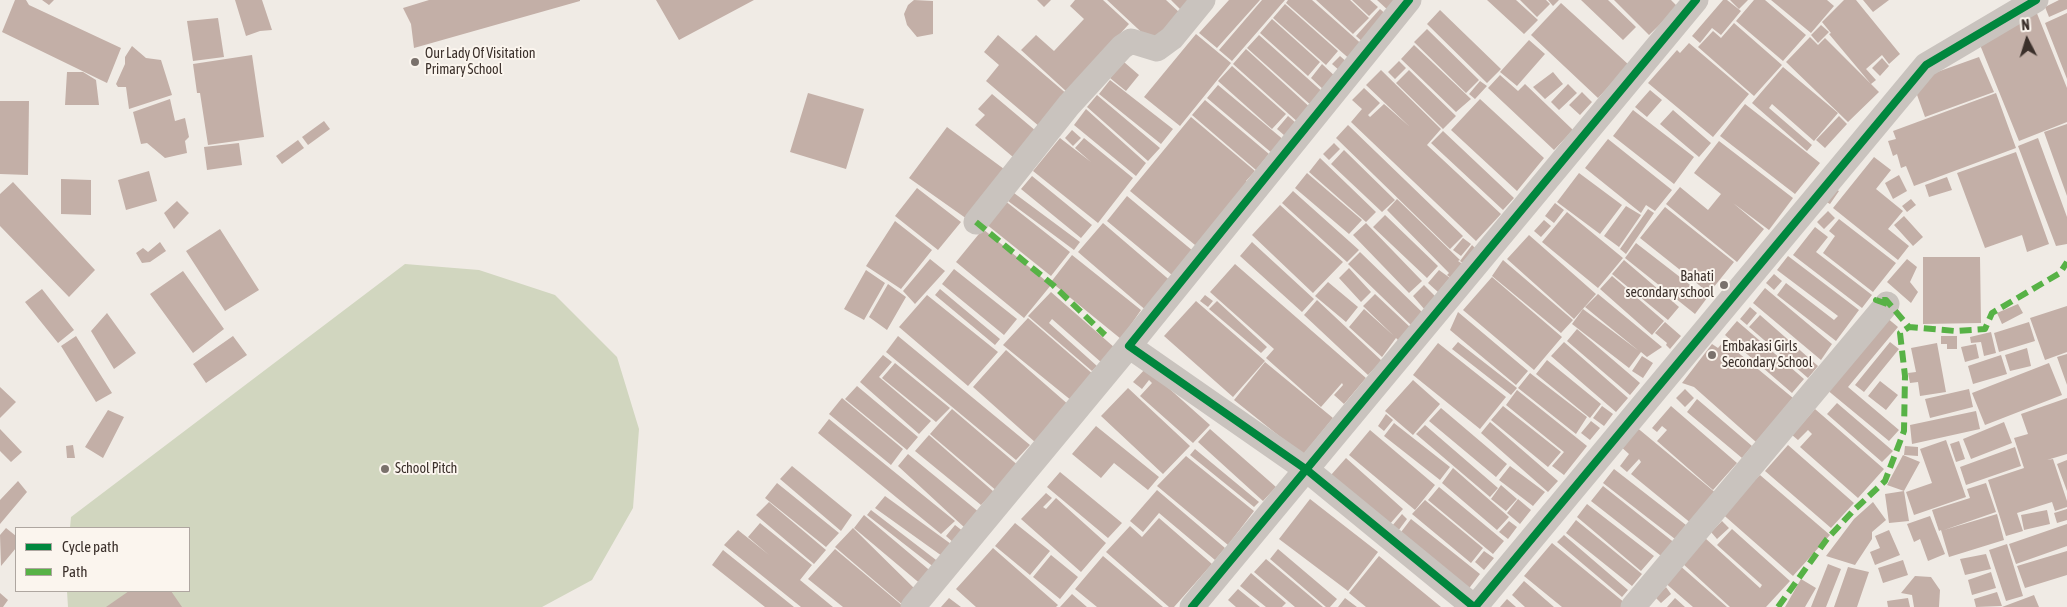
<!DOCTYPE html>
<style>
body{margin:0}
#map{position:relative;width:2067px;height:607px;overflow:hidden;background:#f0ebe5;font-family:"Asap Condensed",sans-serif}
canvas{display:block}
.legend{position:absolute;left:15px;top:527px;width:175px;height:65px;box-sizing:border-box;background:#fbf5ee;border:1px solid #aea6a0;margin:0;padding:6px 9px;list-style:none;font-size:15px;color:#3b302b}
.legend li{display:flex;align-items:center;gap:10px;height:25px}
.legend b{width:25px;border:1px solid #aea6a0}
.north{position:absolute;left:2002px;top:15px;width:50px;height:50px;-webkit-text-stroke:4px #fbf5ee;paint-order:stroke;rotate:355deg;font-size:14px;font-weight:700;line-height:20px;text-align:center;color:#3b302b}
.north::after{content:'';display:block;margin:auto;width:18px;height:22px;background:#3b302b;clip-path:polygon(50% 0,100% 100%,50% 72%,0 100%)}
</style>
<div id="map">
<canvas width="2067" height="607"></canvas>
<ul class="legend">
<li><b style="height:6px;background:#00873e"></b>Cycle path</li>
<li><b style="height:6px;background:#57b246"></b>Path</li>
</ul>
<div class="north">N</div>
</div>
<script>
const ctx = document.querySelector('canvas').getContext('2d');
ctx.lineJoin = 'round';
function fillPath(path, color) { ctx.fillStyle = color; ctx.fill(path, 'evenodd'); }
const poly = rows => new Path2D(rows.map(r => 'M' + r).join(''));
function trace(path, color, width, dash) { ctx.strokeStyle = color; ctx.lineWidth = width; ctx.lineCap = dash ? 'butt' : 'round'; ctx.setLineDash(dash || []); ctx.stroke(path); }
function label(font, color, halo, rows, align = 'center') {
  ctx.font = font + ' "Asap Condensed",sans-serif'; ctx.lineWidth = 4; ctx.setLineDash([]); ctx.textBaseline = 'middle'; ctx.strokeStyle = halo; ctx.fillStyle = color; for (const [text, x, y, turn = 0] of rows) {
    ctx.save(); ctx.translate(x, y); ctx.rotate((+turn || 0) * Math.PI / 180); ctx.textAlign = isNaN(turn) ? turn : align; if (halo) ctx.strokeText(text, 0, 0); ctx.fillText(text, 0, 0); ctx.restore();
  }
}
const green = poly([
 [405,264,479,270,555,295,617,357,639,429,633,508,592,580,542,607,68,607,67,591,189,591,189,528,70,528,71,517]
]);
const building = poly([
 [15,0,26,0,29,5,121,48,107,83,2,32],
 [42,0,54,0,49,5],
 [235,0,262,0,272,30,260,31,246,36],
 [429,0,580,0,580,1,414,48,411,24,403,8],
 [656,0,754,0,679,40],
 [914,0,933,1,933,34,917,37,907,25,904,14,908,5],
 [1037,0,1051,0,1044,7],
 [1075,0,1103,0,1129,24,1067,92,1021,50,1036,35,1054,51,1084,19,1070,6],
 [1107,0,1166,0,1180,13,1152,42],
 [1171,0,1197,0,1186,15],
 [1229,0,1260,0,1217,48,1199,33],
 [1262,0,1285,0,1232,61,1219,50],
 [1288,0,1312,0,1366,48,1353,62,1286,3],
 [1316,0,1350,0,1369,18,1353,34],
 [1352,0,1370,0,1378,7,1369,16],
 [1377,0,1401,0,1390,12],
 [1487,0,1516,0,1538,20,1524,34],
 [1520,0,1546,0,1550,4,1537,17],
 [1548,0,1559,0,1553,6],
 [1581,0,1608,0,1636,27,1623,40],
 [1614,0,1671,0,1678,7,1649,35],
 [1723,0,1727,0,1741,11,1721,35,1712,28,1700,43,1692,36],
 [1730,0,1748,0,1739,9],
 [1754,0,1765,0,1806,35,1783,61,1736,21],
 [1771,0,1827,0,1834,6,1811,33],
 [1844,0,1856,0,1900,54,1889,64,1882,55,1866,69,1876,80,1871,84,1829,34,1831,33,1822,22],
 [1863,0,1889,0,1873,12],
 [2059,0,2067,0,2067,9,2049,17,2045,7],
 [1561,3,1629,65,1598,98,1531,35],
 [1285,4,1338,51,1326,65,1273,18],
 [1380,9,1389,17,1365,44,1356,36],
 [1440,10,1501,69,1487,83,1427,24],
 [2036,11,2067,88,2067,122,2019,141,1976,35],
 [2067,13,2067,79,2045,23],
 [218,18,224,57,193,61,187,21],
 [1272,19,1320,62,1308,76,1260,33],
 [1734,23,1782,65,1754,96,1698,47,1713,31,1721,38],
 [1821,25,1829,32,1818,43,1811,35],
 [1427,29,1479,80,1466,93,1414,42],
 [1196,34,1231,63,1180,126,1144,97],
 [998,35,1068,95,1040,127,986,81,999,65,984,52],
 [1259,35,1325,94,1313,107,1247,48],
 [1810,37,1818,45,1825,38,1879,92,1848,122,1786,62],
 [1529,40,1545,54,1517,86,1500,72],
 [1689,43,1749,94,1713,137,1648,83,1677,50,1680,53],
 [1414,45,1471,99,1456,112,1401,59],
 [132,46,146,58,161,60,172,95,129,109,126,87,118,87,116,84,125,64,125,57],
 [1246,49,1313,110,1300,124,1233,64],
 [252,55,264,137,208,145,200,93,197,93,193,64],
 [1340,56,1348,63,1340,71,1332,64],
 [1979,57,1994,92,1925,117,1912,81],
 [1882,58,1889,66,1880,76,1872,68],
 [1399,61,1406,68,1395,79,1388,72],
 [1124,62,1139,75,1126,91,1110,78],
 [1322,64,1338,79,1326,92,1311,78],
 [1232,66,1286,114,1272,129,1218,81],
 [1783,67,1838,113,1814,141,1772,104,1769,108,1812,145,1807,151,1752,103],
 [1381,70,1441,129,1427,145,1501,214,1476,241,1351,122,1362,109,1352,100,1364,88,1380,103,1368,115,1370,117,1384,104,1410,127,1366,85],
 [1409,70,1456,116,1443,129,1396,83],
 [67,72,83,72,96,80,99,105,65,105],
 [1553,72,1563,84,1545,99,1533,87],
 [1500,75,1518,91,1525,84,1573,130,1554,150,1488,88],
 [1110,80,1173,129,1161,144,1099,94],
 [1480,81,1487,86,1475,99,1469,94],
 [1568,84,1577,93,1559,110,1551,102],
 [1218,85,1285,141,1273,154,1207,98],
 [1650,90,1662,100,1647,117,1635,107],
 [1582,92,1592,102,1580,115,1569,105],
 [808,93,864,109,846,169,790,152],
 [1996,93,2016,148,1914,186,1906,166,1901,168,1897,154,1893,156,1888,141,1896,139,1893,131],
 [992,94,1036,131,1013,157,975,125,985,115,978,109],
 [1097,95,1160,148,1148,161,1087,107],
 [170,99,175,121,185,118,189,137,185,141,187,153,165,158,147,143,141,144,133,112],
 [1480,99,1544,158,1517,191,1451,130],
 [1205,100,1269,154,1256,170,1192,115],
 [0,101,29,101,28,175,0,174],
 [1745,104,1820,163,1795,194,1720,136],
 [1086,109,1146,163,1136,176,1074,125],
 [1633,110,1694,157,1674,184,1613,136],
 [1673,110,1711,143,1699,157,1660,124],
 [1288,116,1296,123,1285,136,1277,129],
 [1839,116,1847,124,1825,148,1816,140],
 [1191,117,1255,171,1246,181,1250,184,1201,250,1130,191],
 [324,121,330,129,308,145,302,137],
 [2067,124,2067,196,2044,132],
 [1348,125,1463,236,1450,249,1336,138],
 [947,127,1004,169,967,219,909,178],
 [1072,130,1081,138,1073,146,1065,138],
 [1443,131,1514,198,1503,210,1431,143],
 [1060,138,1091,162,1075,148,1084,138,1133,178,1098,223,1033,171],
 [2038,138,2067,217,2067,244,2056,246,2018,146],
 [1608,139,1672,190,1655,211,1646,205,1641,213,1585,168],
 [298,140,304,148,282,164,276,156],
 [1719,141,1793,198,1769,230,1733,203,1764,229,1737,262,1666,204,1680,187,1708,210,1721,194,1694,173],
 [239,143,242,165,207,170,204,147],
 [1334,143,1340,149,1329,160,1323,154],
 [1344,150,1395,200,1382,212,1331,164],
 [2016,152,2049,244,2027,252,2022,235,1985,248,1957,173],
 [1874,157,1891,170,1876,189,1903,211,1888,229,1909,246,1898,260,1833,208],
 [1320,158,1376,212,1366,222,1309,172],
 [149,171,157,201,126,210,118,180],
 [1307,173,1362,220,1349,234,1295,188],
 [1579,173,1622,205,1600,234,1557,202],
 [1899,175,1907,191,1893,199,1885,183],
 [1032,176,1092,225,1081,238,1021,189],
 [1947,177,1952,190,1929,197,1925,185],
 [61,179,91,180,91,215,61,214],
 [13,182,95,270,69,297,0,226,0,194],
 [1830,186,1839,191,1830,204,1821,199],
 [917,188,961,222,938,250,895,216],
 [1293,191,1359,250,1347,262,1282,203],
 [1014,193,1080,242,1074,250,1008,201],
 [1127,196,1199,256,1178,280,1107,221],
 [1397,199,1460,260,1458,261,1464,265,1451,278,1447,275,1449,273,1387,210],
 [1911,199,1916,205,1907,212,1902,206],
 [1004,200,1070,252,1051,276,986,224],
 [177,201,189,213,174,229,164,213],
 [1555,203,1564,210,1554,223,1545,216],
 [1280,205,1343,262,1313,293,1252,235],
 [1626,206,1641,215,1619,247,1604,236],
 [1665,207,1734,262,1709,293,1640,238],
 [1648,209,1654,213,1626,254,1620,249],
 [1828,211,1835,218,1824,229,1817,222],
 [1567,212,1623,258,1598,288,1542,242],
 [1385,215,1438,266,1427,278,1373,227],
 [1904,216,1923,237,1913,246,1894,225],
 [1839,219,1896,263,1873,292,1823,253,1835,236,1829,231],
 [1544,220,1551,226,1541,237,1534,231],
 [895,221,932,250,901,289,866,266],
 [1103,223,1173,283,1148,312,1078,252],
 [1366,223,1422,281,1409,293,1353,235],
 [1815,227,1828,237,1816,252,1872,295,1862,308,1793,255],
 [220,229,259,290,225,311,186,251],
 [983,229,1051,285,1024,318,956,262],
 [1529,235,1596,294,1574,319,1507,259],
 [1463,238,1471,244,1461,256,1453,250],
 [160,242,166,251,150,262,142,263,136,253,143,248,148,252],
 [1252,242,1314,299,1302,312,1240,256],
 [1636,243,1707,298,1695,314,1625,258],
 [1472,245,1476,249,1465,265,1460,261],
 [1360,252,1424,314,1412,326,1348,264],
 [1072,255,1141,310,1121,339,1051,282],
 [1788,256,1859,310,1836,341,1777,295,1786,283,1834,320,1838,316,1777,270],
 [1923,257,1980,257,1981,323,1923,324],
 [930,259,945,271,915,304,903,291],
 [1907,259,1917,267,1910,282,1918,292,1911,303,1887,282],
 [1503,260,1573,320,1561,333,1492,276],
 [1624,260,1679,307,1668,320,1612,274],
 [1235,264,1366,378,1344,404,1334,395,1343,385,1342,383,1321,407,1266,358,1274,349,1210,292],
 [1349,268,1371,292,1361,302,1339,278],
 [954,269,1017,319,1004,335,942,284],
 [866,270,885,283,864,320,844,309],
 [1439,270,1450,278,1438,292,1428,283],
 [183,271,224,329,193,353,150,294],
 [1774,274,1782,281,1774,290,1766,283],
 [1612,276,1664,321,1652,335,1600,289],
 [1492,277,1562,337,1534,370,1463,310],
 [1328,282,1358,307,1346,322,1315,296],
 [888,284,906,297,887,330,869,317],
 [1424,285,1436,297,1425,310,1413,296],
 [1765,288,1832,344,1821,360,1753,303],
 [42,289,74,330,58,343,25,302],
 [940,289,1000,339,995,345,935,295],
 [1051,292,1115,348,1102,363,1052,319,1049,323,1097,366,1092,371,1028,316],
 [1375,294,1411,328,1399,341,1396,338,1382,357,1349,327,1364,309,1394,336,1363,306],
 [1598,294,1662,347,1647,357,1641,352,1629,368,1572,324,1583,309,1639,351,1585,307],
 [927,295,998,352,968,386,899,327],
 [1205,295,1213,301,1208,307,1200,301],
 [1317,300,1382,361,1368,375,1304,315],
 [1196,301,1265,361,1233,397,1164,336],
 [1217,301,1267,347,1261,353,1209,309],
 [2018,304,2023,313,2002,324,1997,313],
 [2067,306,2067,352,2045,360,2030,318],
 [1750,307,1757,313,1747,325,1740,319],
 [1458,312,1528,371,1516,385,1450,330],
 [107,313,136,353,114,369,91,331],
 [1760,315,1818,366,1808,378,1749,327],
 [1886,317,1898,327,1848,387,1899,430,1889,441,1826,389],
 [1028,318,1094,375,1072,401,1003,345],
 [1737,321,1804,379,1792,393,1725,335],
 [1665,322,1681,336,1670,349,1666,345,1667,343,1655,333],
 [2029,322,2035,341,1999,352,1994,333],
 [1577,329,1640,383,1630,395,1567,341],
 [1991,332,1996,353,1984,356,1981,342,1971,343,1970,337],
 [76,336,112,393,96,402,61,346],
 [233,336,247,355,206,383,193,364],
 [898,336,1030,445,1016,460,886,352],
 [1941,336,1957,336,1957,349,1947,349,1947,344,1941,344],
 [1724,341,1793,398,1756,442,1694,387,1682,383,1712,344,1718,348],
 [1458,342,1517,388,1511,395,1452,349],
 [1564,342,1628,398,1616,412,1551,356],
 [1890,342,1899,349,1864,392,1855,385],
 [1438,343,1506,397,1480,429,1413,375],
 [1937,343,1946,392,1920,396,1918,382,1910,383,1908,373,1916,372,1911,348],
 [1976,344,1979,358,1965,362,1961,347],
 [2027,348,2031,366,2010,371,2005,355],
 [1006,350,1070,406,1036,443,973,387],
 [2067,354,2067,385,2057,357],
 [883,355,892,362,879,377,931,421,919,434,860,382],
 [2001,355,2007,374,1973,384,1968,366],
 [1642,356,1653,363,1643,378,1632,371],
 [1547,360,1601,404,1590,418,1536,374],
 [1265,362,1333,418,1303,455,1234,400],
 [895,363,950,408,936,422,882,378],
 [2049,363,2062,395,1985,425,1972,393],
 [1146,368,1210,425,1193,443,1140,396,1152,383,1149,380,1142,389,1133,382],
 [1530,373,1587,417,1576,434,1518,388],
 [1413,380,1440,404,1413,435,1385,411],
 [1880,381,1898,395,1886,410,1868,396],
 [857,386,918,437,907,450,845,399],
 [0,387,16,402,0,418],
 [1128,388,1190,446,1163,474,1101,416],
 [1685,389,1694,398,1685,407,1676,398],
 [1969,389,1973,407,1930,418,1925,399],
 [1517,390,1587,446,1564,475,1552,466,1564,452,1506,405],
 [842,398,903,449,891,465,829,414],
 [2067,398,2067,454,2047,460,2053,459,2067,501,2067,507,2055,511,2052,502,2017,513,2023,531,2006,536,1988,480,2024,468,2014,438,2028,434,2021,414],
 [1697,399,1752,446,1742,458,1687,412],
 [1837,403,1893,451,1882,462,1827,414],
 [1503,406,1561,452,1548,467,1491,420],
 [1602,406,1613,414,1604,426,1593,418],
 [1671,406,1737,463,1713,490,1657,441,1667,430,1662,426,1657,432,1652,428],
 [1441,408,1507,464,1496,477,1429,421],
 [952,409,1020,467,998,492,930,434],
 [1815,409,1884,469,1858,498,1800,447,1812,434,1808,430,1798,440,1792,435],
 [108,410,124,417,103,458,85,447],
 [1976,411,1980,429,1912,444,1910,425],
 [1386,414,1393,420,1384,431,1378,426],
 [829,419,955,521,941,534,818,433],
 [1591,421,1600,428,1590,440,1581,433],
 [1490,422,1558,481,1548,492,1481,433],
 [2004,422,2012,443,1971,459,1963,439],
 [1394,423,1450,467,1440,480,1384,436],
 [1425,425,1498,488,1490,497,1416,434],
 [1096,426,1159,477,1148,490,1114,463,1101,478,1072,454],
 [1635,426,1717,494,1692,524,1631,474,1641,462,1639,459,1627,472,1620,466,1629,454,1619,445],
 [0,429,22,452,11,462,0,451],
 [1210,429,1276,487,1263,501,1198,442],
 [1370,430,1435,485,1415,510,1349,455],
 [929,435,994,492,981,505,915,451],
 [1946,440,1966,497,1914,515,1906,492,1932,483,1920,449],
 [1959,441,1965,459,1956,462,1950,444],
 [73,445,75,458,67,458,66,446],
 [1788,445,1854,503,1831,528,1765,471],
 [1905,446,1918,447,1918,456,1904,455],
 [2015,447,2021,466,1966,485,1960,467],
 [1195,449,1259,502,1254,507,1190,455],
 [908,454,980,513,965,528,898,466],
 [1903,455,1920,462,1904,491,1887,485],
 [1186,456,1254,511,1228,545,1157,486],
 [1346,458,1403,509,1389,525,1331,475],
 [2067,460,2067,491,2057,464],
 [792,466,852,515,841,531,780,479],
 [1510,466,1545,492,1533,506,1499,480],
 [1453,468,1509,517,1497,530,1442,483],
 [1614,469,1686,525,1675,539,1603,483],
 [1060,472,1122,523,1108,538,1047,487],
 [1760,475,1830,535,1793,576,1719,511],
 [18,481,27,492,0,524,0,500],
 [777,483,839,533,826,547,765,498],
 [1986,483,1996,512,1944,530,1997,514,2004,540,1949,557,1941,530,1939,531,1932,510,1970,498,1967,489],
 [1501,485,1517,499,1506,511,1491,499],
 [1603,486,1676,544,1665,559,1591,501],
 [1439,487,1504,541,1493,554,1428,500],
 [1157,490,1225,548,1215,560,1159,513,1143,532,1130,521],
 [1904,491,1909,521,1889,523,1885,494],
 [1046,493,1052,498,1043,507,1046,509,1056,498,1106,543,1081,572,1021,519],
 [885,496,951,544,942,556,875,508],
 [1310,499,1378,552,1348,591,1279,539],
 [1518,499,1531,510,1520,524,1507,513],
 [1425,500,1483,548,1471,563,1412,514],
 [769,502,826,550,814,564,756,515],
 [1873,502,1886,520,1872,532,1872,539,1855,565,1826,556,1854,519],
 [1587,504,1654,556,1641,571,1577,517],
 [2067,509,2067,520,2057,523,2054,513],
 [871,510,940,563,935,568,867,515],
 [2047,510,2050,524,2024,530,2021,515],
 [1402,514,1407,519,1398,531,1392,526],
 [864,515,934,574,923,586,854,528],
 [1930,516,1945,554,1928,561,1920,539,1914,542,1907,524],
 [1159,518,1212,564,1174,607,1169,607,1106,552,1130,526,1142,537],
 [1411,519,1480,574,1467,591,1398,536],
 [1576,520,1642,574,1632,586,1566,533],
 [1509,521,1517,527,1508,539,1499,532],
 [1722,521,1729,528,1717,539,1711,532],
 [760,523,812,565,800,580,833,607,801,607,724,545,738,530,769,555,748,537],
 [1015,523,1050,551,1030,575,995,546],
 [2067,524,2067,546,2016,564,2009,544],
 [955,525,964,532,955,544,946,536],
 [6,528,16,536,16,548,1,566,0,535],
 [853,528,917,591,904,606,835,547],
 [1732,529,1790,581,1766,607,1730,607,1682,563,1705,538,1760,588,1762,585,1717,545],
 [1889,530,1900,555,1875,565,1870,552,1880,548,1875,536],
 [1564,535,1628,590,1622,597,1557,542],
 [1552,543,1625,603,1622,607,1562,607,1524,576],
 [2007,544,2023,596,2006,601,1989,550],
 [993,548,1058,605,1056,607,976,607,956,589],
 [835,549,904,607,843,607,808,579],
 [1278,549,1337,599,1330,607,1326,607,1270,559],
 [723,550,794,607,765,607,712,565],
 [1484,551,1494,558,1484,570,1475,562],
 [2067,551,2067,575,2025,588,2017,566],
 [1986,554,1991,569,1965,575,1960,559],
 [1051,555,1078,577,1060,599,1033,577],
 [1103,556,1163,607,1097,607,1075,589],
 [1379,556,1441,607,1366,607,1349,593],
 [1266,559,1323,607,1295,607,1254,572],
 [1903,560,1908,575,1883,583,1878,568],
 [1678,564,1727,607,1693,607,1663,581],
 [1828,564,1841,569,1826,607,1811,607],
 [1848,567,1869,572,1857,607,1834,607],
 [1991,572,1996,588,1972,595,1968,580],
 [1251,573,1286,603,1282,607,1266,607,1240,586],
 [1915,576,1931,577,1940,590,1939,607,1914,607,1912,595,1901,593],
 [1801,579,1816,588,1805,607,1785,607],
 [1524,581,1554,607,1525,607,1512,595],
 [1666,587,1671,594,1661,603,1655,597],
 [1238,589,1260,607,1236,607,1228,600],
 [129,591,171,591,182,607,106,607],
 [1997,592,2002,606,1976,607,1974,599],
 [0,593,8,600,3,607,0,607],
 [1072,594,1087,607,1060,607],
 [2034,595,2039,607,2002,607],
 [949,598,961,607,941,607],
 [1345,598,1357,607,1338,607],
 [1675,598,1685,607,1667,607],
 [1908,598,1910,607,1888,607,1887,601],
 [1507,599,1516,607,1500,607]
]);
const street = poly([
 [1409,0,1129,346,1307,470,1474,607],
 [976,222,1069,105,1122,47,1131,41,1157,49,1172,38,1203,0],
 [913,607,1129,346],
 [1192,607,1696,0],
 [1475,607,1926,65,2036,0],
 [1633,607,1887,304]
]);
const quiet = poly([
 [976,222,1053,285,1105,335],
 [1887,304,1876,300,1886,300,1909,327,1955,331,1985,329,1992,313,2060,273,2067,262],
 [1778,607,1827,539,1853,511,1885,481,1904,431,1905,376,1900,333,1909,327]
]);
const cycleway = poly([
 [1409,0,1129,346,1307,470,1474,607],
 [1192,607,1696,0],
 [1475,607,1926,65,2036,0]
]);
const markers = [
 [415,62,5,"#7a716c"],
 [1724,285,5,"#7a716c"],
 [1712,355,5,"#7a716c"],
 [385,469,5,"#7a716c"]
];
const poiNames = [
 ["Our Lady Of Visitation",425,54],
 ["Primary School",425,70],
 ["Bahati",1714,277,"right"],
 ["secondary school",1714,293,"right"],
 ["Embakasi Girls",1722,347],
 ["Secondary School",1722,363],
 ["School Pitch",395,469]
];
fillPath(green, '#d1d6bf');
fillPath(building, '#c3afa7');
trace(street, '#c9c3be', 25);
trace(quiet, '#57b246', 6, [12, 6]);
trace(cycleway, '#00873e', 8);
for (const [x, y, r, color] of markers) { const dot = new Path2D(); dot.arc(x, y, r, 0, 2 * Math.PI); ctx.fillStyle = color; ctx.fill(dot); trace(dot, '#fbf5ee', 2); }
label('14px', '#3b302b', '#fbf5ee', poiNames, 'left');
</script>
